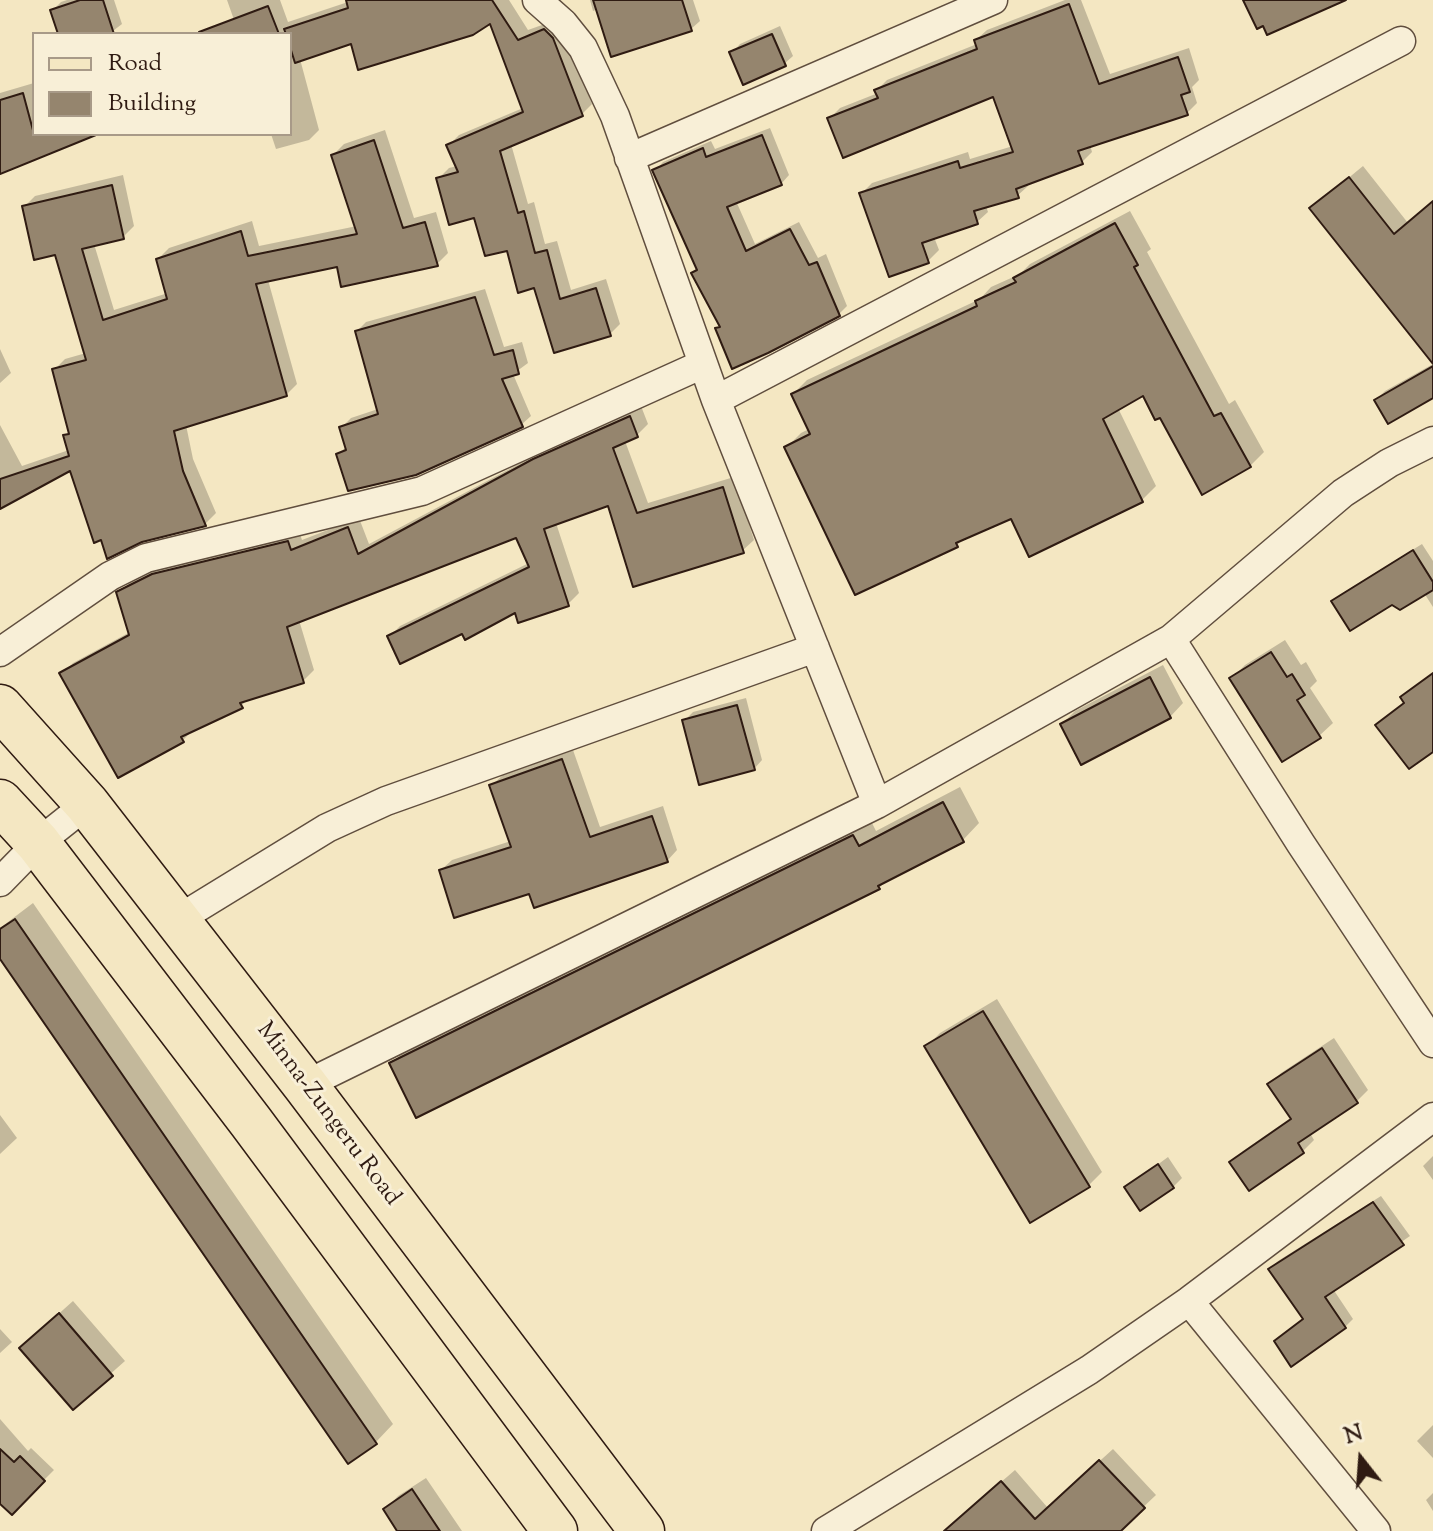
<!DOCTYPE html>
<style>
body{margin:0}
#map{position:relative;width:1433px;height:1531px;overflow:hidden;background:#f4e7c2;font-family:"Sorts Mill Goudy",serif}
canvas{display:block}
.legend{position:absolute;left:32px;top:32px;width:260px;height:104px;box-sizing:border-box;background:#f8efd7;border:2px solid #a89a88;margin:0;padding:10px 14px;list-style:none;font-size:24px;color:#2f1b12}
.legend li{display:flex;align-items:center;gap:16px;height:40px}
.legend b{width:40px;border:2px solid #a89a88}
.north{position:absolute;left:1321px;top:1419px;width:80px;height:80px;-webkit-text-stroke:6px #f8efd7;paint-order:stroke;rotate:343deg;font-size:22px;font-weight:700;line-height:32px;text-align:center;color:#2f1b12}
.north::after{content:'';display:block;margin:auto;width:28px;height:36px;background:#2f1b12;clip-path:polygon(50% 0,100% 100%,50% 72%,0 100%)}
</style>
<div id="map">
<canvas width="1433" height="1531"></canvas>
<ul class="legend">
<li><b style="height:10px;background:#f4e7c2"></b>Road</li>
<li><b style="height:22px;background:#95856e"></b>Building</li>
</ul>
<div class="north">N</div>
</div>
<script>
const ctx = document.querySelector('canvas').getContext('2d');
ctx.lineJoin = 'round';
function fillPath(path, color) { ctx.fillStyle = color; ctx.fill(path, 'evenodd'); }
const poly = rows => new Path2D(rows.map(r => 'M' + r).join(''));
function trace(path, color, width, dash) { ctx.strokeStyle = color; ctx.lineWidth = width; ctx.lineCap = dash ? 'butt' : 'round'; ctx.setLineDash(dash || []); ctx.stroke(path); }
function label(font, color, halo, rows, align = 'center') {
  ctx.font = font + ' "Sorts Mill Goudy",serif'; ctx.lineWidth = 6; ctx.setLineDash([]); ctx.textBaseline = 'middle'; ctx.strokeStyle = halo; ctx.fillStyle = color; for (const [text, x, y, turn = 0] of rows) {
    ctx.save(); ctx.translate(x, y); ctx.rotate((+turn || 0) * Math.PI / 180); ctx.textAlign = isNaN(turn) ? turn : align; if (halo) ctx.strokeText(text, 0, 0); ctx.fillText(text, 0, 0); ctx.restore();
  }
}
const shadow = poly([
 [67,0,114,0,122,24,109,34,60,34,52,11,61,2],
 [227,0,280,0,288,22,348,2,348,0,509,0,528,30,556,20,561,24,592,104,581,115,511,144,528,204,534,202,545,244,557,241,571,290,606,279,620,324,610,334,535,286,509,248,438,179,449,168,457,166,449,145,459,135,523,108,491,21,352,42,300,59,319,130,309,140,276,149,271,134,290,134,290,34,239,34],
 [590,0,693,0,700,21,691,29,598,9,593,11],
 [1065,0,1081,0,1110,74,1189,48,1199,80,1192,87,1197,103,1187,113,1090,145,1092,152,1082,162,1027,182,1028,186,1017,196,986,206,988,212,977,222,934,237,939,250,928,261,890,274,861,194,872,183,968,152,970,159,1013,146,994,95,829,119,840,108,878,93,877,90,887,80,977,44,976,40,987,30],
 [780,26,793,56,784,64,732,53,740,44],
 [34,83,34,134,92,134,0,172,0,93],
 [770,128,789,175,781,184,736,201,755,244,799,222,818,258,826,254,847,306,839,314,718,329,721,325,655,171,663,162,711,141,715,149],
 [385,130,414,218,436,212,448,253,437,264,338,264,268,280,297,384,286,395,186,425,193,459,216,513,205,524,141,540,72,468,0,508,0,425,22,466,69,450,65,436,70,431,54,370,65,359,86,353,57,252,24,207,35,196,123,175,134,226,123,237,94,244,114,310,168,293,158,259,169,248,252,221,259,246,357,226,333,155,344,144],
 [1363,166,1408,223,1433,202,1433,361,1312,208],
 [1130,211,1151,249,1147,252,1229,404,1235,400,1264,452,1250,466,1160,415,1143,394,1118,408,1156,486,1142,500,1012,517,964,538,957,545,787,447,801,433,809,429,793,394,807,380,980,299,991,287,1020,274,1030,264],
 [485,289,504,347,522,342,528,363,513,374,531,416,521,425,339,454,347,446,341,428,351,418,378,409,357,331,366,322],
 [0,349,11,373,0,383],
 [1433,364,1433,396,1376,400,1385,391],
 [641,406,648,424,637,435,625,441,648,503,734,477,754,540,742,551,610,503,556,523,579,593,568,604,516,610,462,631,389,637,400,626,529,563,517,535,299,620,314,670,303,681,250,697,241,706,194,729,183,740,62,674,73,663,130,632,119,593,130,582,165,564,299,531,302,540,359,518,369,544,547,449],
 [1422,544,1433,561,1433,607,1424,593,1333,602,1341,594],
 [1285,640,1301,665,1306,662,1317,681,1310,688,1333,723,1319,736,1232,678,1245,665],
 [1163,665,1183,703,1170,717,1062,724,1075,711],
 [746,698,762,760,754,769,684,721,693,712],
 [573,750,600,827,663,806,677,850,667,861,531,892,441,870,452,860,511,841,492,785,503,775],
 [960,787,979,823,963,840,888,879,879,888,391,1064,408,1047,870,819,876,831],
 [33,903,393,1424,376,1442,0,956,0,928],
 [997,999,1102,1172,1089,1185,927,1046,940,1033],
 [1334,1038,1368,1090,1356,1102,1310,1133,1314,1140,1303,1151,1250,1188,1232,1162,1243,1151,1292,1117,1270,1084,1281,1073],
 [0,1115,17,1138,0,1154],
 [1433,1156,1433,1180,1423,1166],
 [1168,1157,1182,1178,1173,1187,1126,1188],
 [1381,1196,1410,1236,1333,1289,1353,1319,1345,1327,1276,1341,1304,1318,1270,1269,1278,1261],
 [73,1301,125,1361,73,1407,35,1335],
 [0,1329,12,1342,0,1353],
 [0,1419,28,1451,31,1448,54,1470,12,1512,0,1501],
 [1433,1425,1433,1458,1417,1441],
 [1113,1449,1156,1495,1118,1531,953,1531,970,1509,1015,1470,1048,1508],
 [426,1478,462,1531,400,1531,385,1510,398,1496],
 [1433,1493,1433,1511,1426,1500]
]);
const building = poly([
 [80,0,103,0,114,34,58,34,50,10,80,0],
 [346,0,492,0,518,40,544,29,553,38,583,116,500,151,518,213,524,211,535,253,547,250,560,299,596,288,611,336,554,353,534,288,518,293,507,251,485,256,474,218,449,225,436,178,458,172,446,145,523,112,490,24,473,35,358,70,351,44,295,63,290,47,290,34,286,34,284,29,348,8,346,0],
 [593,0,682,0,692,31,611,57,593,0],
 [1243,0,1346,0,1267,35,1263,26,1257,29,1243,0],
 [1069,4,1099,84,1178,57,1190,92,1181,95,1188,115,1078,151,1083,164,1016,189,1019,198,974,211,978,224,922,243,929,263,889,277,859,193,958,161,960,168,1013,152,993,97,843,158,827,118,878,98,874,90,977,49,974,40,1069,4],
 [268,6,279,34,199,34,199,32,268,6],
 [772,34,786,66,743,85,729,52,772,34],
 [23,93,34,134,96,135,0,174,0,100,23,93],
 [762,135,782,185,727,207,746,251,790,229,809,265,817,262,840,316,768,353,732,369,715,328,720,327,691,273,697,270,652,170,703,148,706,157,762,135],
 [374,140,403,228,425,222,438,266,341,287,337,267,256,284,287,396,174,431,183,471,206,526,142,542,107,559,101,540,94,543,70,471,0,509,0,479,69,456,63,435,69,434,52,369,86,360,55,255,34,260,22,206,112,185,124,239,82,249,103,320,167,299,156,259,241,231,248,256,357,234,331,155,374,140],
 [1349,177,1394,234,1433,201,1433,364,1309,208,1349,177],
 [1115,223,1138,265,1134,267,1214,416,1221,413,1251,467,1202,495,1160,418,1155,420,1143,396,1103,419,1143,502,1029,557,1011,519,956,543,958,547,855,595,784,447,810,434,791,394,977,306,975,301,1016,282,1013,278,1115,223],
 [475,297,494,355,513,350,519,374,502,379,523,427,416,475,348,491,336,454,346,450,339,427,378,414,355,331,475,297],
 [1433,366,1433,398,1388,424,1374,400,1433,366],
 [630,416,638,437,613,448,637,513,723,487,744,553,633,587,608,506,544,529,569,606,518,623,515,613,465,640,462,634,400,664,387,636,529,567,516,538,287,627,304,683,240,703,243,708,181,737,184,742,118,778,59,673,129,635,116,592,152,574,288,541,291,550,348,527,358,554,533,459,630,416],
 [1413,550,1433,582,1433,590,1400,610,1392,605,1350,631,1331,601,1413,550],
 [1271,652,1287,677,1292,674,1305,695,1297,700,1321,738,1282,762,1229,678,1271,652],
 [1433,673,1433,752,1409,769,1375,725,1404,703,1400,697,1433,673],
 [1150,677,1171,718,1081,765,1060,724,1150,677],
 [737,705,755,770,699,785,682,720,737,705],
 [562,759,590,837,652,816,668,862,534,908,529,894,454,918,439,870,511,847,489,785,562,759],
 [943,802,964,842,878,886,880,889,416,1118,389,1063,853,835,859,846,943,802],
 [15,919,377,1444,348,1464,0,959,0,929,15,919],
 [983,1011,1090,1187,1030,1223,924,1046,983,1011],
 [1322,1048,1358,1103,1298,1143,1304,1153,1249,1191,1229,1162,1291,1119,1267,1084,1322,1048],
 [1158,1164,1174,1188,1140,1211,1124,1187,1158,1164],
 [1373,1202,1404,1245,1325,1297,1346,1328,1291,1367,1274,1341,1303,1319,1268,1269,1373,1202],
 [59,1313,113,1376,73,1410,19,1348,59,1313],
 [0,1449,14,1462,20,1456,45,1481,12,1515,0,1504,0,1449],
 [1099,1460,1145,1508,1121,1531,944,1531,1001,1481,1035,1519,1099,1460],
 [412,1489,440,1531,397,1531,383,1509,412,1489]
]);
const minor = poly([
 [537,0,563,23,583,48,615,116,716,400,877,804],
 [629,158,993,0],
 [716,400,1401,41],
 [1171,639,1301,844,1433,1043],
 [0,652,110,576,146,558,422,491,703,364],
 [0,882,38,843,87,804],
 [177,920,327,828,386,801,815,648],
 [305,1085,877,804,1171,639,1343,493,1389,463,1433,441],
 [1189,1301,1376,1531],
 [826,1531,1089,1370,1189,1301,1433,1117]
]);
const primary = poly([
 [0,707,87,804,305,1085,642,1531],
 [0,802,38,843,251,1122,555,1531]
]);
const streetNames = [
 ["Minna-Zungeru Road",327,1115,53]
];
fillPath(shadow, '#0003');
fillPath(building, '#95856e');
trace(building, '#2f1b12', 2);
trace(minor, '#604e3e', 31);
trace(primary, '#2f1b12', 47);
trace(minor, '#f8efd7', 28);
trace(primary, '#f4e7c2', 44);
label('24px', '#2f1b12', '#f8efd7', streetNames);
</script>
